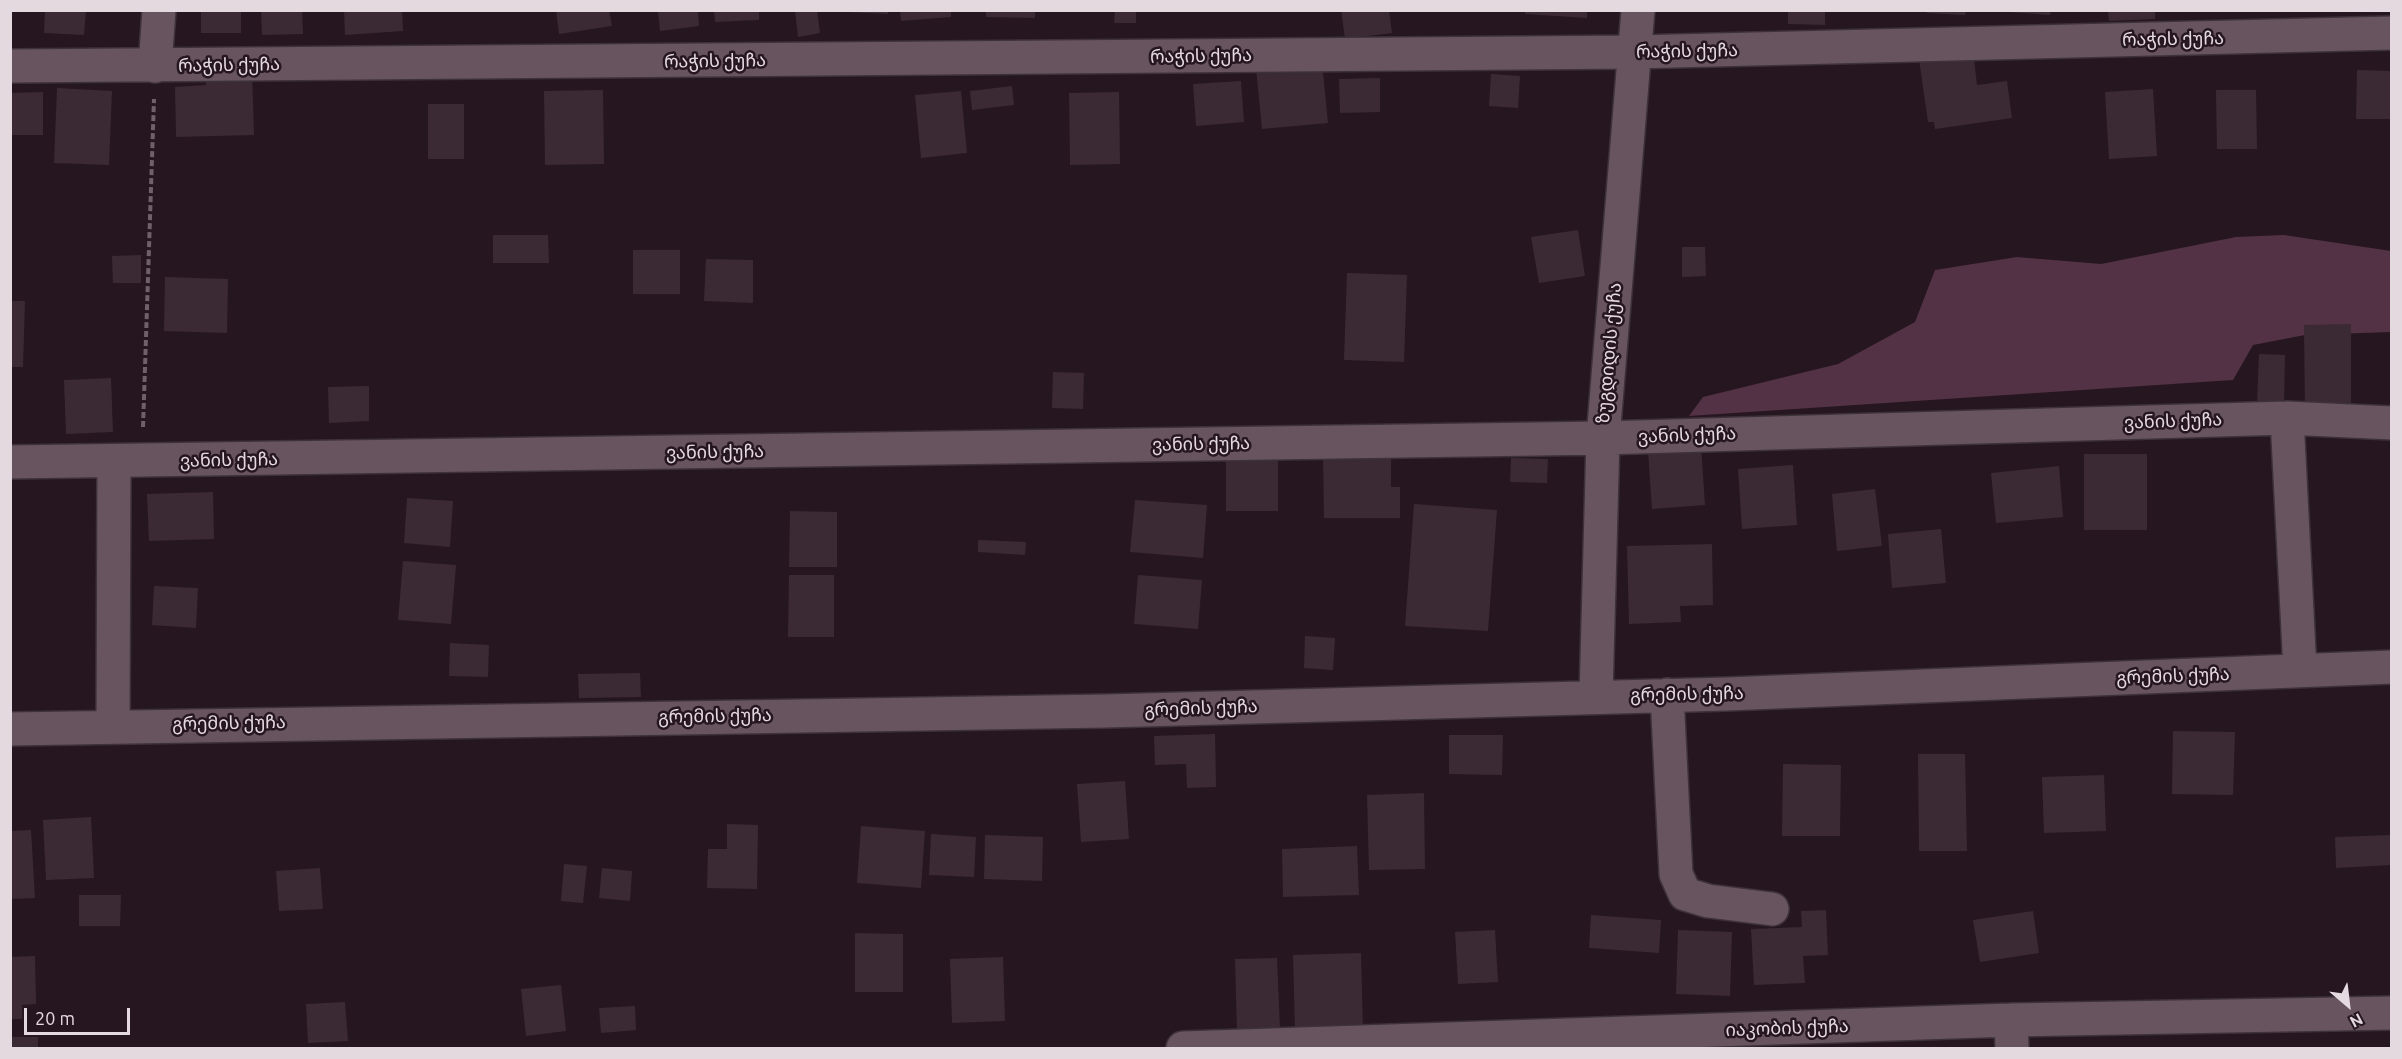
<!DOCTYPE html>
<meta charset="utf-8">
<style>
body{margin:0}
#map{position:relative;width:2402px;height:1059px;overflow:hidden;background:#26161f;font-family:Ubuntu,sans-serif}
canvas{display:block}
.frame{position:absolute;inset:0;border:12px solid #e4d9df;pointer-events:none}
.north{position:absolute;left:2318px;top:975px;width:60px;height:60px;-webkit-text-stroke:4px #26161f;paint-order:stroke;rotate:152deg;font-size:16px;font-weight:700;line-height:24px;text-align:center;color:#e4d9df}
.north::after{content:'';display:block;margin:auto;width:21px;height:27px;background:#e4d9df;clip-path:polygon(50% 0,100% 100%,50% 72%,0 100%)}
.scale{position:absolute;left:24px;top:1008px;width:106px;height:27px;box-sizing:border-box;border:3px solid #e4d9df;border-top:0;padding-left:8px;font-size:18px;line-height:21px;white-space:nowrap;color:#e4d9df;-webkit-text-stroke:4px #26161f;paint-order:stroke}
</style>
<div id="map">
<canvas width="2402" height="1059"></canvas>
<div class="frame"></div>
<div class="north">N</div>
<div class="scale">20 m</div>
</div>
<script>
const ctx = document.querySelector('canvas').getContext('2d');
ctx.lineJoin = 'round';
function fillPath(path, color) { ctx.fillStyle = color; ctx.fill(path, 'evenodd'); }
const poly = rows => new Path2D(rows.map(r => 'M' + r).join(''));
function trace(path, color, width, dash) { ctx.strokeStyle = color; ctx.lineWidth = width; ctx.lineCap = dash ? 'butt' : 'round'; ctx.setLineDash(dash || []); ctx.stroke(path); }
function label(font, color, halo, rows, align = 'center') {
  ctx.font = font + ' Ubuntu,"Noto Sans Georgian",sans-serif'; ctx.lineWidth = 5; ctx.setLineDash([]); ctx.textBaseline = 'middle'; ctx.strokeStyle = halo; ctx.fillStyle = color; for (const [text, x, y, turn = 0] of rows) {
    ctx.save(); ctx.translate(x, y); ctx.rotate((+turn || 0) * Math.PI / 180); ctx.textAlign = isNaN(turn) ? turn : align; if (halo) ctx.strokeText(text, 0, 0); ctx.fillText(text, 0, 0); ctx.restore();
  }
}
const green = poly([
 [2284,235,2391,251,2391,332,2305,335,2253,345,2233,380,1689,416,1703,397,1838,364,1915,322,1935,270,2017,257,2101,264,2236,237]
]);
const building = poly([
 [45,10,86,10,84,35,44,33],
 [201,10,241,10,241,33,201,33],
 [261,10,302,10,303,34,262,35],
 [344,10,402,10,403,31,345,35],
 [556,10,609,10,612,26,559,34],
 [658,10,698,10,699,26,660,31],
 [714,10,759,10,759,20,715,22],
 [795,10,817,10,820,33,798,37],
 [846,10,888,10,888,14,846,12],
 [900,10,951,10,951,17,901,21],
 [986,10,1035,10,1035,18,986,17],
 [1115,10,1136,10,1136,23,1114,23],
 [1341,10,1389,10,1392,33,1345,39],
 [1525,10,1587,10,1587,18,1525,14],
 [1788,10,1825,10,1825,25,1788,24],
 [1927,10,1966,10,1965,15,1927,13],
 [2010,10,2051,10,2050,15,2009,12],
 [2108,10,2155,10,2155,19,2109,21],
 [1973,51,1977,85,2007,81,2012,118,1935,129,1934,122,1928,122,1919,59],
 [1322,62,1328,123,1262,129,1256,68],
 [2357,70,2391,71,2390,119,2356,119],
 [252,71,254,135,176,137,175,87,206,85,205,73],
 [1491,74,1520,76,1518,108,1489,106],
 [1380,78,1380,112,1340,113,1339,79],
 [1241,81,1244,122,1196,126,1193,84],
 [1012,86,1014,105,972,110,970,91],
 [57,88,112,91,109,165,54,163],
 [2153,89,2157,156,2109,159,2105,92],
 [603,90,604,164,545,165,544,91],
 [2216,90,2256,90,2257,149,2217,149],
 [961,91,967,153,921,158,915,95],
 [43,92,43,135,10,135,10,93],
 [1119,92,1120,164,1070,165,1069,93],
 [428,104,464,104,464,159,428,159],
 [1578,230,1585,276,1539,283,1531,237],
 [493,235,548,235,549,263,493,263],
 [1682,247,1705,247,1706,276,1682,277],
 [633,250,680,250,680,294,633,294],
 [141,255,141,283,113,283,112,256],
 [706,259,753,260,753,303,704,301],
 [1347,273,1407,275,1404,362,1344,360],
 [165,277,228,279,227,333,164,331],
 [10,301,25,301,23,367,10,367],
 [2351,324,2351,411,2305,412,2304,325],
 [2259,354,2285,355,2284,405,2257,404],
 [1053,372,1084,373,1083,409,1052,408],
 [111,378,113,432,66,434,64,380],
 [369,386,369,421,329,423,328,387],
 [1701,446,1705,505,1652,509,1648,451],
 [1226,453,1278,453,1278,511,1226,511],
 [2084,454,2147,454,2147,530,2084,530],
 [1323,456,1391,456,1391,487,1400,487,1400,518,1324,518],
 [1511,458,1548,459,1547,483,1510,482],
 [1793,465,1797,525,1742,529,1738,469],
 [2059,466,2063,517,1996,523,1991,473],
 [1875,489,1882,546,1837,551,1832,494],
 [213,492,214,539,149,541,147,494],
 [407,498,453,501,450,547,404,543],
 [1135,500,1207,505,1203,558,1130,552],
 [1414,504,1497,510,1488,631,1405,626],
 [790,511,837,512,837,567,789,567],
 [1941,529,1946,583,1892,588,1888,534],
 [978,540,1026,542,1025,555,978,552],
 [1712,544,1713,605,1680,606,1681,622,1629,624,1627,546],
 [403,561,456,565,451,624,398,620],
 [789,575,834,575,834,637,788,637],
 [1138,575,1202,580,1198,629,1134,624],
 [154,586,198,588,196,628,152,625],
 [1305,636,1335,638,1333,670,1304,668],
 [450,643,489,645,488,677,449,676],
 [640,673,641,697,579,698,578,674],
 [2173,731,2235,732,2233,795,2172,794],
 [1215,734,1216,787,1187,788,1186,764,1155,765,1154,736],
 [1449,735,1503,735,1502,775,1449,774],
 [1918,754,1965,754,1967,851,1919,851],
 [1783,764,1841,765,1840,836,1782,836],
 [2104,775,2106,831,2044,833,2042,777],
 [1125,781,1129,839,1081,842,1077,784],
 [1424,793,1425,869,1369,870,1367,795],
 [91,817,94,878,46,880,43,820],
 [727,824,758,825,757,889,707,888,708,849,727,849],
 [861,826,925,831,921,888,857,883],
 [31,830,35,898,10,899,10,831],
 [931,834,976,837,974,877,929,875],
 [985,835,1043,837,1042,881,984,879],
 [2392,835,2392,865,2336,868,2335,837],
 [1357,846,1359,895,1283,897,1282,849],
 [564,864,587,866,583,903,561,901],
 [320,868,323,909,279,911,276,871],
 [602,868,632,871,630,901,599,898],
 [79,895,121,895,120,926,79,926],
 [1826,910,1828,955,1803,956,1805,983,1754,985,1751,929,1802,927,1801,911],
 [2033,911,2039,953,1980,962,1973,920],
 [1591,915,1661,920,1659,953,1589,948],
 [1495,930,1498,982,1458,984,1455,932],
 [1678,930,1732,932,1730,996,1676,994],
 [855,933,903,934,903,992,855,992],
 [1361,953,1363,1031,1295,1033,1293,955],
 [35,956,36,1004,22,1005,22,1019,10,1019,10,957],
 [1003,957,1005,1021,952,1023,950,959],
 [1277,958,1280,1029,1237,1031,1235,959],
 [561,985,566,1031,526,1036,521,989],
 [345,1002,348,1041,308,1043,306,1004],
 [635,1006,636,1030,601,1033,599,1008],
 [10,1037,38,1037,38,1048,10,1048]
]);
const path = poly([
 [143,427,154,99]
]);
const minor = poly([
 [10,66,1634,52,2392,33],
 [155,66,159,10],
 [2287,418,2300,670],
 [10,462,1603,438,2287,418,2392,423],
 [1667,695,1676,874,1685,894,1708,901,1772,909],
 [1596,696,1603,438,1638,10],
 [113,725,114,461],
 [10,729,1106,711,1727,694,2392,667],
 [2011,1020,2012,1048],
 [1183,1048,2011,1020,2392,1013]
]);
const streetNames = [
 ["რაჭის ქუჩა",2173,39,-1],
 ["რაჭის ქუჩა",1687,51,-1],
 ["რაჭის ქუჩა",1201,56,-1],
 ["რაჭის ქუჩა",715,61,-1],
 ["რაჭის ქუჩა",229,65,-1],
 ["ზუგდიდის ქუჩა",1609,353,-85],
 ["ვანის ქუჩა",2173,421,-2],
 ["ვანის ქუჩა",1687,435,-2],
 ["ვანის ქუჩა",1201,444,-1],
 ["ვანის ქუჩა",715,452,-1],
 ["ვანის ქუჩა",229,460,-1],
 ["გრემის ქუჩა",2173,676,-2],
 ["გრემის ქუჩა",1687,694,-1],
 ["გრემის ქუჩა",1201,708,-2],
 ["გრემის ქუჩა",715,716,-1],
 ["გრემის ქუჩა",229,723,-1],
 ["იაკობის ქუჩა",1787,1028,-2]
];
fillPath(green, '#533246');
fillPath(building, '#3b2a34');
trace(minor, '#3d3238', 36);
trace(path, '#6f6168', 4, [6, 3]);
trace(minor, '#67545e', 33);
label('18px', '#e4d9df', '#26161f', streetNames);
</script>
